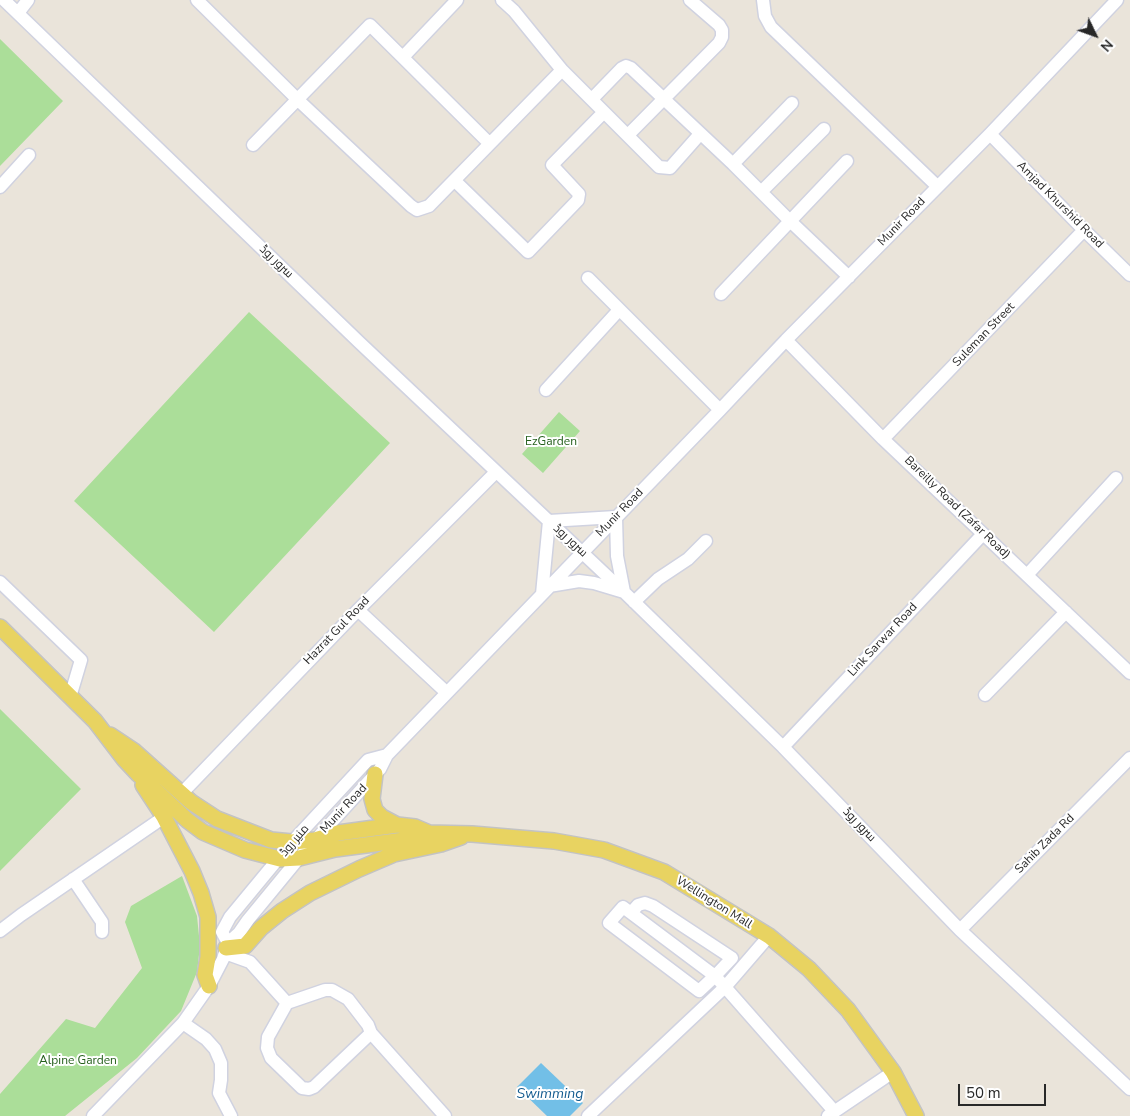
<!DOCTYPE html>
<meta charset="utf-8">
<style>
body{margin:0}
#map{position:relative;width:1130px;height:1116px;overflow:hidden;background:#eae4da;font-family:"Nunito Sans",sans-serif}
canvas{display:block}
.north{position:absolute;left:1070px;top:10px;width:50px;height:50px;-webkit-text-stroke:4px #fff;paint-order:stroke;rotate:132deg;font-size:14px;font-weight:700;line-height:20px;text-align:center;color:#282828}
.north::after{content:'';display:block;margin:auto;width:18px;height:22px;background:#282828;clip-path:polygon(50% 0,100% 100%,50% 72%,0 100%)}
.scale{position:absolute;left:958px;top:1084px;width:88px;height:22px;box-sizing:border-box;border:2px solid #282828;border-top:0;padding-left:6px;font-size:15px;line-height:18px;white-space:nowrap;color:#282828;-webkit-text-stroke:4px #fff;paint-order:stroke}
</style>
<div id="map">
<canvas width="1130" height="1116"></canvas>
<div class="north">N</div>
<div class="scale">50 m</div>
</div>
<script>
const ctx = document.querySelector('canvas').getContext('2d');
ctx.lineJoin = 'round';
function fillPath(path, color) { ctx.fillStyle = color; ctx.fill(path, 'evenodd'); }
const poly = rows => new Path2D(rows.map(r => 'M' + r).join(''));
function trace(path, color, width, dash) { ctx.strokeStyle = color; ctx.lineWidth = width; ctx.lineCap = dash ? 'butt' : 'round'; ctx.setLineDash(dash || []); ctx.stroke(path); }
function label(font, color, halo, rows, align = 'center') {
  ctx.font = font + ' "Nunito Sans",Cairo,sans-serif'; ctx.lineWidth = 4; ctx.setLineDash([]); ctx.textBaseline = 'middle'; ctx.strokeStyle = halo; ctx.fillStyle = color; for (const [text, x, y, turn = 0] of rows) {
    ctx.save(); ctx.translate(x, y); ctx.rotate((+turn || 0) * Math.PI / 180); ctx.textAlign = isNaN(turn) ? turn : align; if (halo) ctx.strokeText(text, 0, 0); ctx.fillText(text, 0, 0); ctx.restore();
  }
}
const green = poly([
 [0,39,63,101,0,166],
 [249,312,390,443,214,632,74,501],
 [559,412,580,431,543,473,522,454],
 [0,709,81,789,0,871],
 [182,876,197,916,200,946,197,972,181,1011,137,1058,65,1116,0,1116,0,1094,66,1019,95,1028,142,968,125,922,131,906]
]);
const water = poly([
 [541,1063,583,1103,570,1116,547,1116,517,1087]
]);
const minor = poly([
 [4,0,360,343,624,592,783,747,960,930,1130,1089],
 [197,0,297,99,411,206,417,210,429,206,562,70],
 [502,0,514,11,562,70,659,167,670,168,700,134],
 [763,0,765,16,771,27,937,186],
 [18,13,28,0],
 [403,57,457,0],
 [592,99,622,68,626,66,631,68,733,164,789,220,849,277],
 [990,134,1084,230,1130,275],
 [628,135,719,43,722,37,722,30,719,25,690,0],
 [253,145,370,25,489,143],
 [733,164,792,103],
 [455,181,528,252,578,200,579,194,552,165,604,112],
 [0,187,29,155],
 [761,192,824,129],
 [588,278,720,410],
 [721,294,847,161],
 [786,340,883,439,1130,673],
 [546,390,619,310],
 [883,439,1084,230],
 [1027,575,1116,478],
 [0,582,81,660,70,697],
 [542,594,549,521,616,517,617,556,624,592,594,583,579,581,549,586],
 [634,602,658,579,688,559,706,541],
 [358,610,447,693],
 [985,695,1066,612],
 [783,747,983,534],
 [182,793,358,610,496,472],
 [73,879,102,922,102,932],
 [960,930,1130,758],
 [0,931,21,915,164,817],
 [769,936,725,987,834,1111],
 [228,943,222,932,230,917,292,842,368,760,387,755],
 [225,953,250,962,287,1003],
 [325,990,332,990,348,999,368,1025,371,1033,314,1087,309,1089,302,1088,271,1058,267,1048,268,1037,287,1003,325,990],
 [183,1023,206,1039,215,1049,221,1063,221,1080,219,1093,231,1116],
 [371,1033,445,1116],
 [93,1116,183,1023,209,986,223,959,228,943,239,933,248,920,299,858,380,769,387,755,720,410,786,340,990,134,1117,0],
 [588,1116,725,987,715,976,623,907,609,923,699,991,715,976,732,958,653,906,645,903,638,905,631,913],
 [828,1116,893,1072]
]);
const major = poly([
 [0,627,95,721,124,759,138,774,187,820,203,832,245,850,280,859,299,858,335,849,420,838,429,833,472,834,554,841,604,850,664,872,769,936,809,969,848,1010,893,1072,916,1116],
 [110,735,134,751,191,802,217,819,271,840,292,842,315,840,338,833,397,825,415,827,429,833],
 [375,774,372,799,375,810,382,817,397,825],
 [143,785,164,817,192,871,201,893,208,917,208,957,205,975,209,986],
 [226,948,245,946,261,928,282,911,310,893,359,869,394,854,441,844,461,837]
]);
const streetNames = [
 ["Amjad Khurshid Road",1060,205,45],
 ["Munir Road",902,222,-46],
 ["سرور روڈ",276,262,44],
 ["Suleman Street",984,335,-46],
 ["Bareilly Road (Zafar Road)",957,508,44],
 ["Munir Road",620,513,-46],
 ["سرور روڈ",570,541,43],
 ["Hazrat Gul Road",337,631,-46],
 ["Link Sarwar Road",883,640,-47],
 ["Munir Road",344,809,-47],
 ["سرور روڈ",859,825,46],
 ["منیر روڈ",295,841,-50],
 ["Sahib Zada Rd",1045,844,-45],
 ["Wellington Mall",714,903,32]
];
const parkNames = [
 ["EzGarden",551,442],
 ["Alpine Garden",78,1061]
];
const waterNames = [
 ["Swimming",550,1095]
];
fillPath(green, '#abde99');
fillPath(water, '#72bfe7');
trace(minor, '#d0d2e0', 15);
trace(major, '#c3c3c3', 18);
trace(minor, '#fff', 12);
trace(major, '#e8d361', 15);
label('12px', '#282828', '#fff', streetNames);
label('12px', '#26601d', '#fff', parkNames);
label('italic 14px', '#145c90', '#fff', waterNames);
</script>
